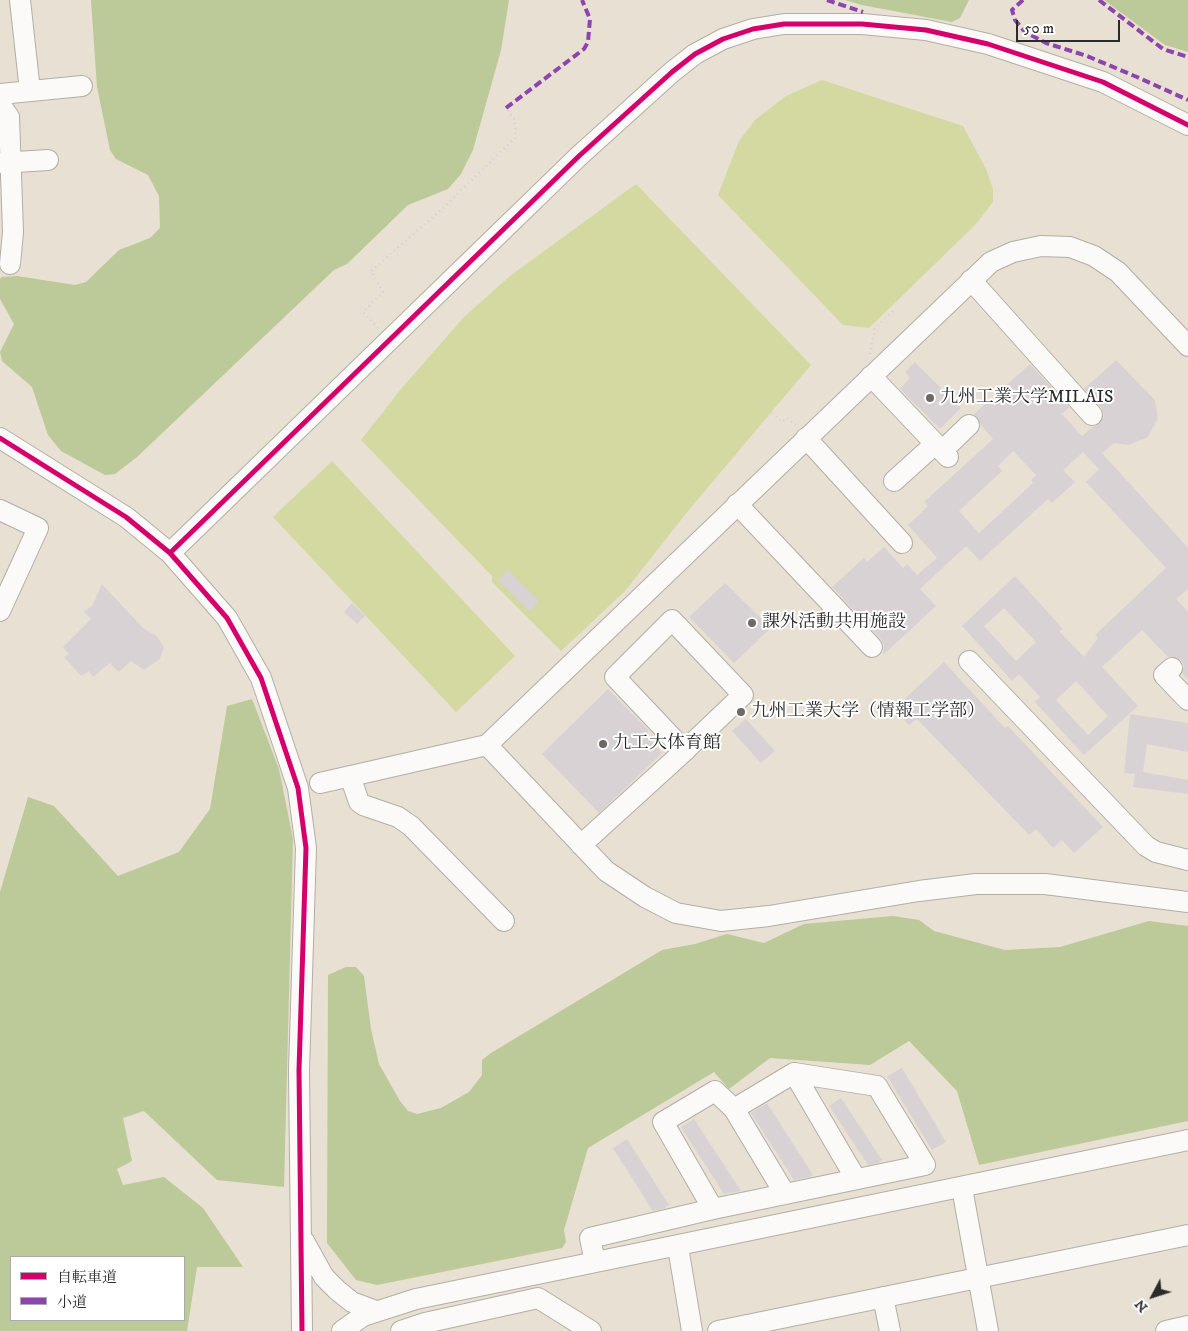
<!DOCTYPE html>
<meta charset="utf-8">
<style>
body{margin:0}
#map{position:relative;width:1188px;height:1331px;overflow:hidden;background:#e8e0d2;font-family:"IM FELL DW Pica","Noto Serif JP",serif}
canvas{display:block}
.legend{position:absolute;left:10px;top:1256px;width:175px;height:65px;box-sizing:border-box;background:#fff;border:1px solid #aaa;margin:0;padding:6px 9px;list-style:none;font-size:15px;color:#2b2b2b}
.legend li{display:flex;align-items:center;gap:10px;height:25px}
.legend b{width:25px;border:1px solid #aaa}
.north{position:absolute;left:1128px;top:1271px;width:50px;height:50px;-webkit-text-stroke:4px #fff;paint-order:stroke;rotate:230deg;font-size:14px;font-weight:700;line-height:20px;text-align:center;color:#2b2b2b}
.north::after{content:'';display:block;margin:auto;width:18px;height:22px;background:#2b2b2b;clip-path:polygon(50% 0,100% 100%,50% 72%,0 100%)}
.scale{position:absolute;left:1016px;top:20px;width:104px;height:22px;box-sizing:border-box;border:2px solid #2b2b2b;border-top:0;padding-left:6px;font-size:15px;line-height:18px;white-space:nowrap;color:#2b2b2b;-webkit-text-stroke:4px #fff;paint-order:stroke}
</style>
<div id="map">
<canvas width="1188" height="1331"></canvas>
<ul class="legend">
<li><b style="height:6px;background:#d6006c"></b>自転車道</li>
<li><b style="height:6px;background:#8e44ad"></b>小道</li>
</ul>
<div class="north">N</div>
<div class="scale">50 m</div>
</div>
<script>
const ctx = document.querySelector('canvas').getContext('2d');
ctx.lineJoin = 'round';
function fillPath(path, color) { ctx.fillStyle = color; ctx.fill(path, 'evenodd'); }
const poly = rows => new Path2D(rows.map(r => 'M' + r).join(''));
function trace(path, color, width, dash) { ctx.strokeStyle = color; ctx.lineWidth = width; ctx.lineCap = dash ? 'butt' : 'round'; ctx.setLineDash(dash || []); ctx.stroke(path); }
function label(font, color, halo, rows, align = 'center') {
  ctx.font = font + ' "IM FELL DW Pica","Noto Serif JP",serif'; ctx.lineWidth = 4; ctx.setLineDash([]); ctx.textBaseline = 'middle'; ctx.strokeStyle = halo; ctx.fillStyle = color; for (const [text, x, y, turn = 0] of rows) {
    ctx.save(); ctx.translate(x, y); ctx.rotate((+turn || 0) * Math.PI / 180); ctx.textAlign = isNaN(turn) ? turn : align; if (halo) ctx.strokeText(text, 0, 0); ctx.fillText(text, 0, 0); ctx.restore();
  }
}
const green = poly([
 [822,80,963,126,986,169,993,189,993,202,975,225,869,328,843,325,718,195,739,141,755,120,786,96],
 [636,184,811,365,688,511,625,591,561,651,492,582,492,576,361,440,401,389,464,317,510,276],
 [332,461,515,656,456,712,273,517]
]);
const forest = poly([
 [91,0,509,0,501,50,473,150,461,174,448,189,408,205,347,264,334,270,137,457,115,474,105,475,61,451,48,435,32,387,2,361,0,352,14,324,0,299,0,279,2,277,17,276,75,285,86,282,119,250,150,238,160,228,159,196,148,175,116,159,110,150,97,87],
 [845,0,969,0,960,18,952,22,862,5],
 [1104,0,1188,0,1188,52,1165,45],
 [252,699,279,769,293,839,284,1187,217,1180,144,1111,123,1118,132,1161,117,1169,123,1185,164,1177,203,1208,243,1267,197,1267,187,1331,0,1331,0,892,28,797,54,806,118,876,179,852,210,809,227,706],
 [11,1257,184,1257,184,1320,11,1320],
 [893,916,919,920,934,931,1005,950,1060,947,1149,921,1188,926,1188,1121,979,1165,957,1091,909,1041,870,1065,770,1058,729,1089,714,1072,588,1148,564,1230,566,1242,562,1248,377,1285,356,1280,327,1243,328,975,346,967,356,967,364,976,371,1029,379,1064,400,1101,408,1111,417,1114,441,1108,469,1092,482,1075,482,1060,491,1053,662,950,695,944,727,934,764,943,804,924]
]);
const building = poly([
 [1116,360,1155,400,1158,418,1148,437,1129,445,1114,443,1102,453,1188,548,1188,589,1176,599,1188,612,1188,679,1182,673,1184,666,1181,660,1175,657,1168,657,1142,630,1102,667,1138,706,1084,755,1035,702,1040,697,1019,674,1012,681,962,626,1015,576,1063,629,1059,631,1084,657,1098,638,1095,635,1166,568,1086,482,1099,469,1083,452,1063,470,1075,482,1052,503,1048,499,980,561,966,546,920,589,936,606,883,655,884,645,881,639,832,587,864,558,867,562,884,547,903,568,907,564,917,575,937,558,908,525,928,506,924,502,993,439,981,425,974,414,1030,364,1069,407,1062,414,1082,436,1093,427,1100,423,1104,416,1101,407,1084,389],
 [1013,451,1036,475,1031,480,1033,483,979,533,959,511,1002,471,998,466],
 [1004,608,1036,642,1016,661,984,626],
 [1076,681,1108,716,1088,735,1056,700],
 [915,362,961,408,940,429,900,389,910,378,905,372],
 [508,570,539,601,529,611,498,580],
 [725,583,771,628,734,663,689,617],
 [102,584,144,629,157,636,164,647,160,659,144,670,131,661,119,672,110,663,93,677,89,671,81,676,64,657,69,654,63,647,91,619,84,612,92,606],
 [352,603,365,616,357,624,344,612],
 [944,662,1005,728,1008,726,1103,827,1074,853,1062,840,1053,848,1036,829,1029,835,917,719,909,725,894,709],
 [608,689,649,731,645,735,662,753,599,813,542,754],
 [1130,714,1188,723,1188,752,1147,744,1143,772,1188,780,1188,794,1133,787,1135,774,1124,773],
 [746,719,775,751,761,763,732,731],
 [902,1068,946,1142,932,1150,887,1076],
 [841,1098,882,1160,878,1163,868,1165,829,1106],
 [767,1103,813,1175,810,1177,794,1180,751,1113],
 [694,1119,741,1191,724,1194,681,1127],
 [627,1139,669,1205,665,1208,653,1211,613,1148]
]);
const path = poly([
 [378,328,363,312,383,292,371,271,442,209,516,137,515,120,506,108],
 [870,354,875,328,894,310],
 [758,399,782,422,787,418,796,425]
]);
const minor = poly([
 [20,0,30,91],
 [0,94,82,86],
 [0,104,9,117,13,232,10,264],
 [0,163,48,160],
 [971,280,1092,415],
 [871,376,948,457],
 [0,438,126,517,170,553,227,618,261,678,298,788,306,848,299,1070,302,1331],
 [806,438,902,543],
 [942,451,969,425],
 [894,481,935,444],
 [737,504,872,647],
 [0,510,38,528,0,611],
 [170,553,579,156,672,72,695,54,723,39,753,29,784,24,862,24,926,30,988,44,1103,82,1188,125],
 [969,661,1146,846,1156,852,1188,860],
 [1172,668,1164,675,1188,700],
 [487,745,606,871,645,897,676,913,721,921,769,916,919,891,976,884,1045,884,1188,902],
 [350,776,359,802,363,805,398,817,411,826,504,921],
 [320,783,487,745,991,262,1013,252,1041,246,1070,247,1094,256,1118,272,1188,346],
 [581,845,679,756,743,695,672,620,615,677,685,751],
 [794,1073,856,1179],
 [734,1109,785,1194],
 [962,1188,988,1331],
 [304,1241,324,1277,337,1290,352,1302,376,1311],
 [678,1247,692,1331],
 [595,1262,590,1238,713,1209,925,1165,877,1086,794,1073,734,1109,715,1091,663,1122,713,1209],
 [883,1297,890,1331],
 [342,1331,363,1316,416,1299,1188,1140],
 [401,1331,425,1323,538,1298,591,1331],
 [718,1331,1188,1235],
 [1166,1331,1188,1326]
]);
const quiet = poly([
 [827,0,863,12],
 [1023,0,1012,10,1015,20,1025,32,1046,43,1087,56,1137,77,1188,100],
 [1099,0,1163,49,1188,57],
 [506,108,584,49,588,42,590,19,582,0]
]);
const cycleway = poly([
 [0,438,126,517,170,553,227,618,261,678,298,788,306,848,299,1070,302,1331],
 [170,553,579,156,672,72,695,54,723,39,753,29,784,24,862,24,926,30,988,44,1103,82,1188,125]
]);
const markers = [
 [930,398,5,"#6d6a65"],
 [752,623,5,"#6d6a65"],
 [741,712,5,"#6d6a65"],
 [603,744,5,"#6d6a65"]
];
const poiNames = [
 ["九州工業大学MILAIS",940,398],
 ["課外活動共用施設",762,623],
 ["九州工業大学（情報工学部）",751,712],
 ["九工大体育館",613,744]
];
fillPath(green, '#d3d9a0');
fillPath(forest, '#bcc998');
fillPath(building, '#d8d2d5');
trace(minor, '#b3aea5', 22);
trace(path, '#d3d1ce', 2.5, [1, 4]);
trace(minor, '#fcfaf8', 20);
trace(quiet, '#8e44ad', 4, [8, 4]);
trace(cycleway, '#d6006c', 5);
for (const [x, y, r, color] of markers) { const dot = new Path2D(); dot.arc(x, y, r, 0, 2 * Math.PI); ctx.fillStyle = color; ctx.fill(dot); trace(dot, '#fff', 2); }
label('18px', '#2b2b2b', '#fff', poiNames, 'left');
</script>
